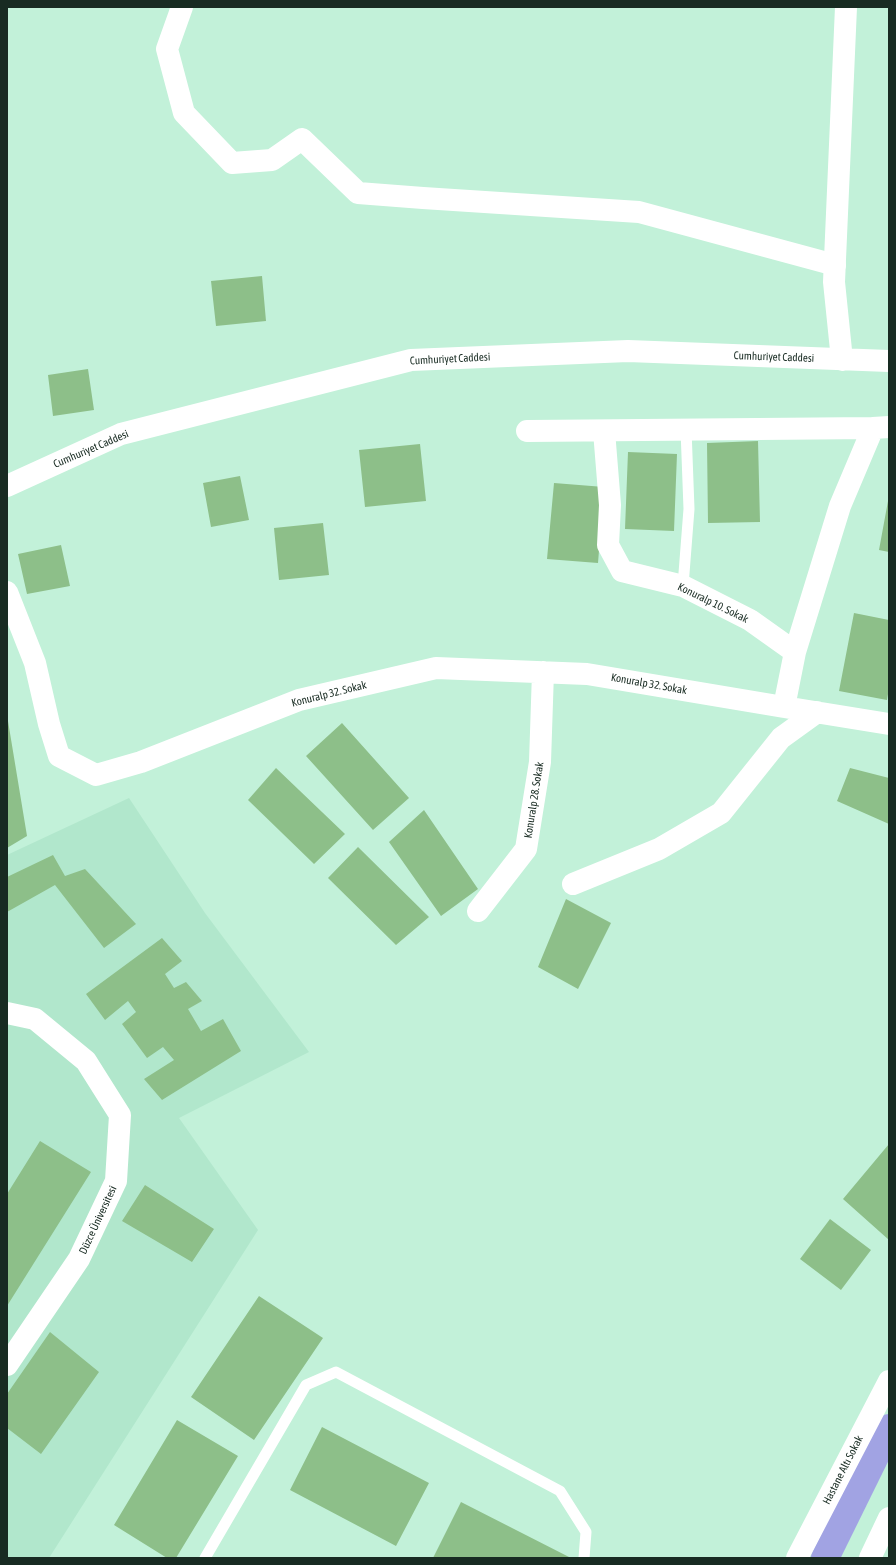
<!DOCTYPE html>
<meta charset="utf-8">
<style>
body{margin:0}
#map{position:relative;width:896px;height:1565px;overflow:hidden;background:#c2f1d9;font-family:"Asap Condensed",sans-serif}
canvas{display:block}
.frame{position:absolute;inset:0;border:8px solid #182b22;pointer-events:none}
</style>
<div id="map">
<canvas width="896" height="1565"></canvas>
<div class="frame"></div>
</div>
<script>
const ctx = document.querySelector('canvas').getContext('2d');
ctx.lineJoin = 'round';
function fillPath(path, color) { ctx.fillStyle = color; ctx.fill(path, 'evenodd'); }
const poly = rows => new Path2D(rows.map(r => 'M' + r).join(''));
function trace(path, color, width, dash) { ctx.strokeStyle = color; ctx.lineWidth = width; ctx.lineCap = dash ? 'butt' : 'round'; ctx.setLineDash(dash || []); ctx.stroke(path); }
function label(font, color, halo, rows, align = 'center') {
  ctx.font = font + ' "Asap Condensed",sans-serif'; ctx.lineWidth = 4; ctx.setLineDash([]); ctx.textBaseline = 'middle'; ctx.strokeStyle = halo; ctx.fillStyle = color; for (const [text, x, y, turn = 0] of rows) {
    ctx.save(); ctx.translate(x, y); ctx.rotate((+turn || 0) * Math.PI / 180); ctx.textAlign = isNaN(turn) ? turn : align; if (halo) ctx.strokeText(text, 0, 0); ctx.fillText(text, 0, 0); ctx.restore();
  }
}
const built = poly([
 [129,798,205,913,309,1052,179,1118,258,1230,49,1558,7,1558,7,855]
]);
const canal = poly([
 [825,1558,889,1428]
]);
const building = poly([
 [262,276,266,321,216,326,211,281],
 [88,369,94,410,53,416,48,375],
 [758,441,760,522,708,523,707,443],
 [420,444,426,501,365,507,359,450],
 [628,452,677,454,674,531,625,529],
 [240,476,249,520,211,527,203,483],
 [554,483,604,487,598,563,547,559],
 [888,501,889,501,889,552,879,550],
 [323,523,329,575,279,580,274,528],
 [61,545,70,586,27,594,18,554],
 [854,613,889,620,889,688,887,700,839,691],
 [7,715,27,836,7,848],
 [342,723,409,798,373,830,306,756],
 [276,768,345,834,314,864,248,800],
 [850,768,889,778,889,824,837,801],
 [424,810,478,889,441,916,389,842],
 [358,847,429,917,396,945,328,878],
 [53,855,65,876,85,869,136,924,104,948,55,885,7,912,7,877],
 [566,899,611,923,578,989,538,967],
 [162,938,182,961,165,974,174,988,186,982,202,1001,188,1009,201,1031,223,1019,241,1051,162,1100,144,1079,174,1060,163,1047,147,1058,122,1024,136,1012,128,1001,105,1020,86,994],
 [40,1141,91,1172,7,1306,7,1194],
 [889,1144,889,1240,843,1199],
 [145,1185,214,1229,192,1262,122,1221],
 [830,1219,871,1250,841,1290,800,1259],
 [259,1296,323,1338,254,1440,191,1397],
 [50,1332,99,1372,41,1454,7,1428,7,1394],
 [177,1420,238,1456,176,1558,167,1558,114,1525],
 [322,1427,429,1483,396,1546,290,1490],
 [461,1502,571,1558,433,1558]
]);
const service = poly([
 [683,586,689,509,686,429],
 [205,1558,306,1385,336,1372,560,1491,586,1532,584,1558]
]);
const minor = poly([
 [182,7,167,49,184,113,232,163,272,160,302,139,358,193,423,198,639,212,835,265],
 [889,427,873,428,840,506,795,652,784,707,889,724],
 [527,431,873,428],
 [604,431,610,505,608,545,622,571,683,586,750,620,795,652],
 [7,592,35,663,49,724,59,756,96,775,141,762,299,700,436,668,587,674,784,707],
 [573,884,659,849,721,813,781,738,817,712],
 [478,911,526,849,540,762,543,672],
 [7,1013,35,1019,86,1061,120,1115,116,1181,79,1259,7,1365],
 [797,1558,889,1381],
 [870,1558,889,1518]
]);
const tertiary = poly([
 [842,360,834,282,846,7],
 [7,486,121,434,411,360,628,351,889,361]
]);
const streetNames = [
 ["Cumhuriyet Caddesi",774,357,2],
 ["Cumhuriyet Caddesi",450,359,-3],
 ["Cumhuriyet Caddesi",91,449,-23],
 ["Konuralp 10. Sokak",713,603,26],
 ["Konuralp 32. Sokak",649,684,10],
 ["Konuralp 32. Sokak",329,694,-14],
 ["Konuralp 28. Sokak",534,800,-81],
 ["Düzce Üniversitesi",98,1220,-65],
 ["Hastane Altı Sokak",843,1470,-63]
];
fillPath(built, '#b1e7cc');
trace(canal, '#a1a3e3', 28);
fillPath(building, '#8dbf89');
trace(service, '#fff', 11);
trace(minor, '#fff', 22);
trace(tertiary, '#fff', 22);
label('11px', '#182b22', '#fff', streetNames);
</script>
